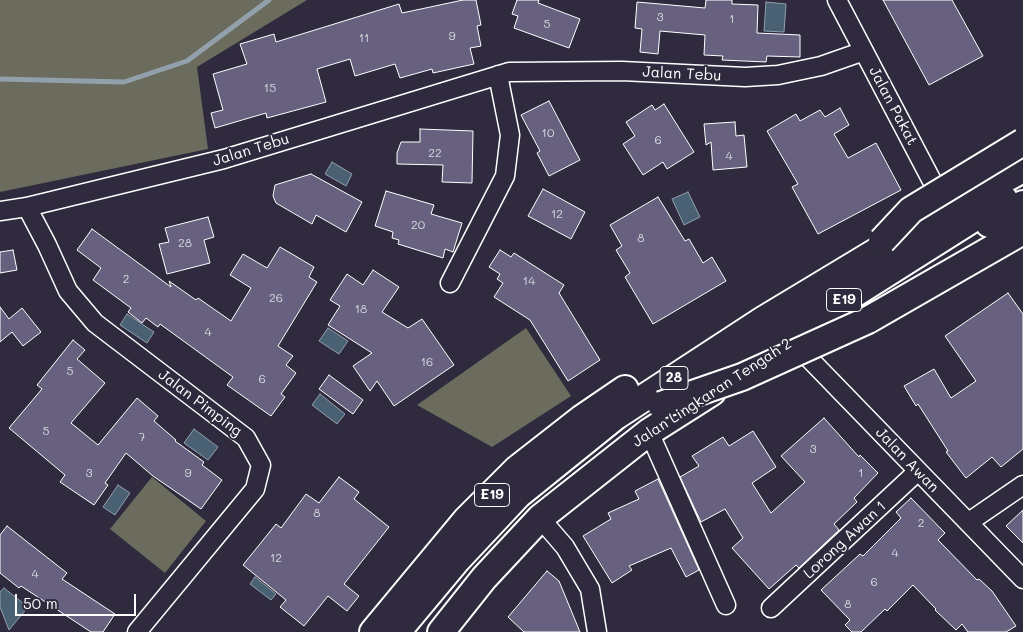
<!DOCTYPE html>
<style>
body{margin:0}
#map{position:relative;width:1023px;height:632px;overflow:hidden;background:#2f2a3d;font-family:Mali,sans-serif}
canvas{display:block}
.scale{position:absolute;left:15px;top:594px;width:121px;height:22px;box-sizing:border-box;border:2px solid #fff;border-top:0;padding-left:6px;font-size:15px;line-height:18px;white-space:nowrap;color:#fff;-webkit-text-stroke:4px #2f2a3d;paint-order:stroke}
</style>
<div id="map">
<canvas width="1023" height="632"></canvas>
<div class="scale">50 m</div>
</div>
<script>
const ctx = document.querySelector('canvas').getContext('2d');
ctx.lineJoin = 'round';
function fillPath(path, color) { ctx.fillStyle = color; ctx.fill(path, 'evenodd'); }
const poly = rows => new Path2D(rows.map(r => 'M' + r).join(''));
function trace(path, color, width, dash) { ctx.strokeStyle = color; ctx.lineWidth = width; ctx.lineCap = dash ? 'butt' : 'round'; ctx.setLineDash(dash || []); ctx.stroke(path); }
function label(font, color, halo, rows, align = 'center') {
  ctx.font = font + ' Mali,sans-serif'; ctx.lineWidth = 4; ctx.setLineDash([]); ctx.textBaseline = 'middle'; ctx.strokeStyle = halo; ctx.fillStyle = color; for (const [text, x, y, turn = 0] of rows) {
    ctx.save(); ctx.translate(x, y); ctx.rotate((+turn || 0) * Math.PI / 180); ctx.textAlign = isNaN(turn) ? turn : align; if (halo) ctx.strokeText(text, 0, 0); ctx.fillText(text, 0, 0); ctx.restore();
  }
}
const green = poly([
 [0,0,307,0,197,67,208,149,0,192],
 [526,328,571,396,492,447,417,405],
 [152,477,206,521,165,573,110,529]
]);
const water = poly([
 [766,2,786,4,784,32,764,31,766,2],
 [332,162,352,174,346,186,325,174,332,162],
 [688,192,700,217,684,225,672,199,688,192],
 [127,314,154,332,147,343,120,325,127,314],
 [328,328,348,341,339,354,319,341,328,328],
 [320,394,345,414,337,424,312,405,320,394],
 [194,429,218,447,208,460,184,443,194,429],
 [118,485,130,493,115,515,103,507,118,485],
 [255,577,276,594,271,600,250,584,255,577],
 [4,588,28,607,9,630,0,607,0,592,4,588]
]);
const stream = poly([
 [0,79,124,82,187,61,269,0]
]);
const building = poly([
 [463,0,476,0,481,25,477,26,481,46,470,48,474,64,433,73,432,69,400,78,395,64,355,76,350,59,317,69,326,102,267,118,266,113,215,128,211,113,223,110,213,74,247,64,240,44,274,34,276,42,399,4,402,13,463,0],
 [517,0,539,0,538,3,580,19,569,48,514,28,518,16,512,14,517,0],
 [706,0,732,0,732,4,758,5,757,33,800,35,800,57,767,56,766,62,722,60,723,56,704,55,705,35,660,31,658,54,640,52,642,29,635,28,637,2,705,8,706,0],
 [883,0,952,0,983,56,929,85,883,0],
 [549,101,580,160,549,176,537,153,540,151,521,115,549,101],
 [664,104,694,152,667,169,663,162,643,175,623,144,635,136,626,122,652,105,655,110,664,104],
 [840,108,849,125,834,134,848,158,876,143,901,190,818,234,792,187,798,184,767,131,796,114,800,121,820,110,825,117,840,108],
 [735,122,736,136,744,135,747,167,713,170,711,142,706,145,704,124,735,122],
 [420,129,473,131,472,183,442,182,443,165,397,164,397,153,401,142,420,142,420,129],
 [311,174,362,202,346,232,316,215,312,224,276,203,273,196,275,185,311,174],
 [543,189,585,212,571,239,528,216,543,189],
 [386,191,434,205,431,214,462,223,453,252,445,249,443,258,398,244,399,240,392,238,393,232,375,226,386,191],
 [658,197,685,241,689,239,703,263,712,257,726,281,653,324,625,277,630,273,616,250,622,246,610,225,658,197],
 [208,217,214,237,204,240,210,263,167,274,159,244,169,242,165,228,208,217],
 [92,229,171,287,169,281,196,300,198,298,231,321,251,288,230,275,243,254,267,268,280,247,314,267,309,277,317,282,278,346,293,356,286,365,296,373,281,394,285,397,271,416,227,385,233,377,160,324,158,327,146,318,142,323,128,312,131,308,93,280,101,268,77,250,92,229],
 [13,250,17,270,0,273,0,252,13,250],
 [500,250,511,257,514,253,564,285,559,293,600,360,568,381,530,320,494,297,503,283,497,279,500,274,489,267,500,250],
 [373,270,399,287,382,312,408,328,422,319,454,365,394,406,377,381,370,391,353,366,372,353,328,325,340,306,330,300,347,274,363,285,373,270],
 [1008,293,1023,314,1023,449,1001,467,992,457,966,478,946,452,948,451,918,404,916,406,904,386,934,369,951,398,976,381,945,336,1008,293],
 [0,307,9,319,22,308,41,332,23,346,12,332,0,342,0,307],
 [73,340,85,350,77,359,105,383,71,423,98,445,137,398,158,416,154,421,176,440,175,441,204,462,202,465,222,480,201,509,153,476,126,453,105,483,108,485,94,505,60,482,65,475,9,428,42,389,37,385,73,340],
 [329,375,363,400,353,414,319,389,329,375],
 [824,418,859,457,860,455,878,473,854,498,857,502,834,524,839,530,799,568,796,565,769,589,732,548,743,538,725,509,701,522,680,477,699,466,692,456,723,437,729,446,753,431,776,467,752,483,771,513,805,482,781,456,824,418],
 [339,477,359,492,354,499,389,527,344,584,359,596,347,611,328,596,304,626,280,607,286,600,243,565,276,524,281,528,306,494,319,503,339,477],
 [658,479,699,570,686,577,671,548,629,566,632,570,612,583,583,536,611,519,608,513,639,499,635,491,658,479],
 [911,498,945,533,938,540,977,580,979,579,992,591,1016,626,1006,632,968,632,962,624,956,630,935,610,936,609,913,585,887,611,885,609,861,632,852,632,845,625,850,620,821,590,860,554,863,556,901,518,896,512,911,498],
 [1023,510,1023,543,1006,526,1023,510],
 [7,526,67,573,62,579,115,614,103,632,91,632,21,586,19,588,0,573,0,535,7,526],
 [547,571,559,581,580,632,524,632,508,617,547,571]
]);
const minor = poly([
 [837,0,943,202],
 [27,207,47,245,68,291,95,323,246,438,261,465,255,489,137,632],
 [0,211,27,207,224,159,509,72,622,71,745,77,778,75,821,66,864,51],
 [450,283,505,176,510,135,498,75],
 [795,344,1023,579],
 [649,432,726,605],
 [540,518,565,547,590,589,597,632],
 [969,522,1023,485],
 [771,608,918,471]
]);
const highway = poly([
 [989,224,1023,204],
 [868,320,1023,231],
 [693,387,838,304,1004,199],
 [373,632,466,520,517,469,581,419,625,389],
 [397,632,458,559,518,495,616,416,763,320,904,235,1023,169],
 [441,632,484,578,540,518,649,432,712,392]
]);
const highwayBridge = poly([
 [882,241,911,210,1023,142],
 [661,405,742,377,868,320]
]);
const numberNames = [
 ["3",660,17],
 ["1",732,19],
 ["5",547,24],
 ["9",452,36],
 ["11",364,38],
 ["15",270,88],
 ["10",548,133],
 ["6",658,140],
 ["22",435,153],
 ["4",729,156],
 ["12",557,214],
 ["20",418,225],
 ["8",641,238],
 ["28",185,243],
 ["2",126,279],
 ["14",529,281],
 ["26",276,298],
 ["18",361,309],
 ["4",208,332],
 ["16",427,362],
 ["5",70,371],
 ["6",262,379],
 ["5",46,431],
 ["7",142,437],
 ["3",813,449],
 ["3",89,473],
 ["9",188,473],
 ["1",861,473],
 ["8",317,513],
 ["2",921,523],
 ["4",895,553],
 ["12",276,558],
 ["4",35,574],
 ["6",874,582],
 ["8",848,604]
];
const shields = [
 [844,300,35],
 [674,378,28],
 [492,495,35]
];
const shieldNames = [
 ["E19",844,300],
 ["28",674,378],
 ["E19",492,495]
];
const streetNames = [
 ["Jalan Tebu",682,74,3],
 ["Jalan Pakat",893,106,62],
 ["Jalan Tebu",251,150,-17],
 ["Jalan Lingkaran Tengah 2",712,393,-33],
 ["Jalan Pimping",200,403,37],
 ["Jalan Awan",907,460,46],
 ["Lorong Awan 1",845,540,-43]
];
fillPath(green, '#6b6c5d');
fillPath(water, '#4a6174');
trace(water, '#92a0ac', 1);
trace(stream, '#92a0ac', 5);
fillPath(building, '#67607e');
trace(building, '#fff', 1);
trace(minor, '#fff', 21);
trace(highway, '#fff', 30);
trace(minor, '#2f2a3d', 18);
trace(highway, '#2f2a3d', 26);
trace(highwayBridge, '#fff', 30, []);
trace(highwayBridge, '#2f2a3d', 26);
label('12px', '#d9d7df', null, numberNames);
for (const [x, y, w] of shields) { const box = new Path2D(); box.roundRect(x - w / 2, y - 11.5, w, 23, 4); ctx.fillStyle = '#2f2a3d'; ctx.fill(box); trace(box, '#fff', 1); }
label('bold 14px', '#fff', null, shieldNames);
label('15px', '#fff', '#2f2a3d', streetNames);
</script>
